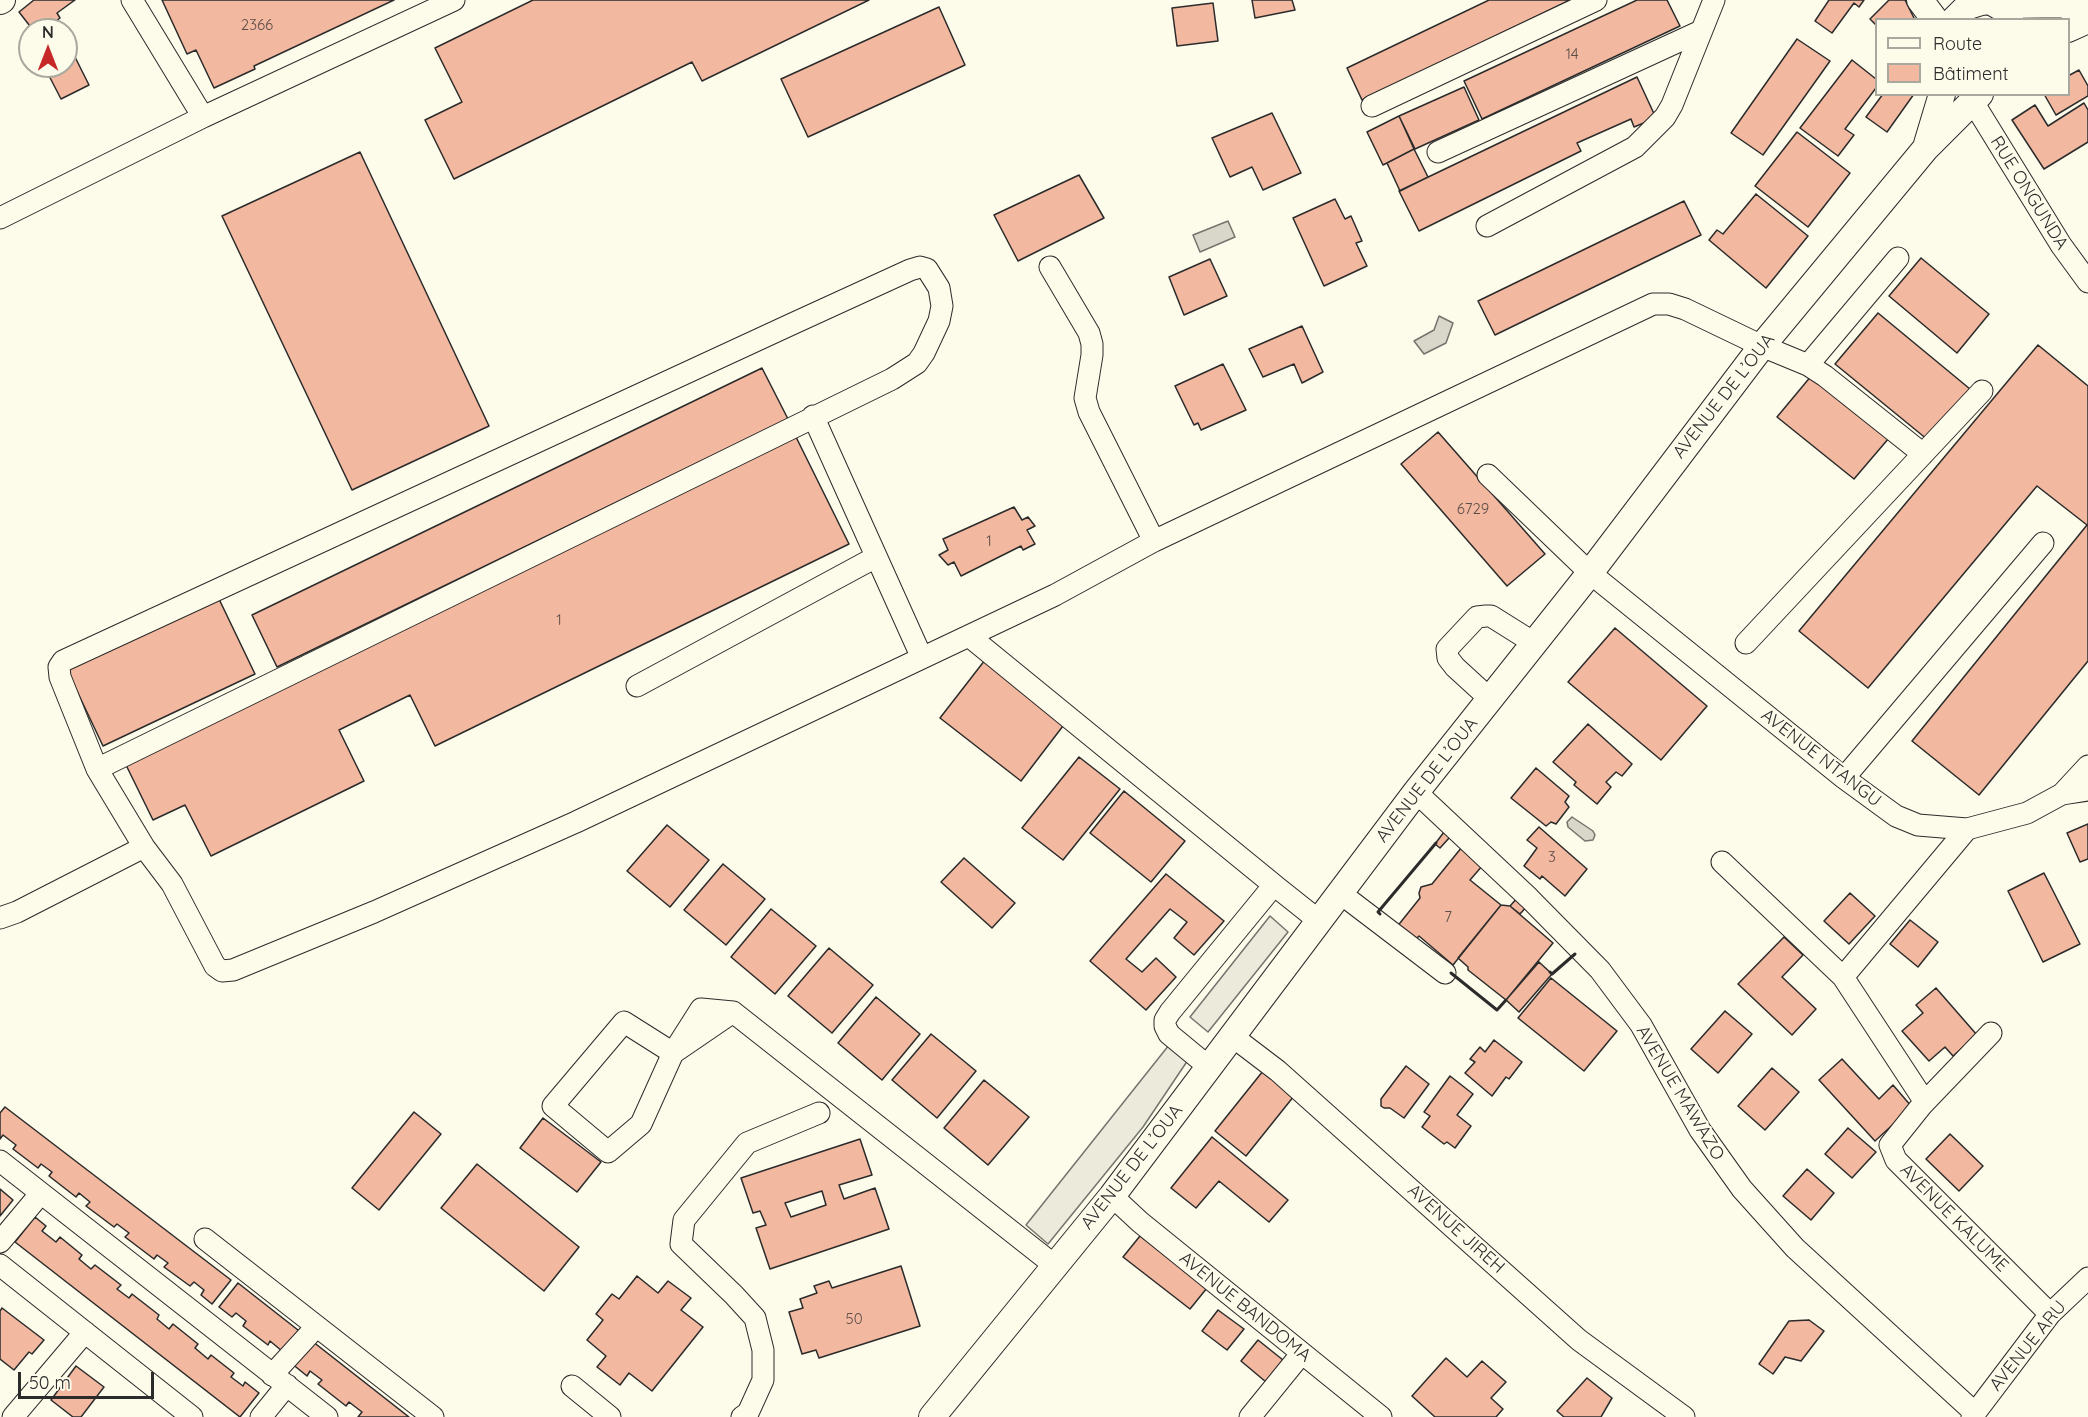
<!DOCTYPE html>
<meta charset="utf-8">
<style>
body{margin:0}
#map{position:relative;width:2088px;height:1417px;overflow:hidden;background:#fdfbea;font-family:Quicksand,sans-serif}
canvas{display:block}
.legend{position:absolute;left:1875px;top:18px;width:195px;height:78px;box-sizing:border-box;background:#fdfbea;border:2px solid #a9a89e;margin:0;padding:8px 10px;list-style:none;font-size:18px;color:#2b2b2b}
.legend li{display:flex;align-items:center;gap:12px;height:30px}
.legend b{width:30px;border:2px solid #a9a89e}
.north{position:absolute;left:18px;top:18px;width:60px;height:60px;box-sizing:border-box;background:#fdfbea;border:2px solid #a9a89e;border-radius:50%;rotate:0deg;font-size:16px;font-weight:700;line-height:24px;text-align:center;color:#2b2b2b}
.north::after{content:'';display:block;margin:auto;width:21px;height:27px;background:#c62828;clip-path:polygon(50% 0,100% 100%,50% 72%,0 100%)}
.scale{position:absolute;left:18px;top:1372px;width:136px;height:27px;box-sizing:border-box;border:3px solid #2b2b2b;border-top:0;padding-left:8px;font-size:18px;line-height:21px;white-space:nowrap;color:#2b2b2b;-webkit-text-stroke:4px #fdfbea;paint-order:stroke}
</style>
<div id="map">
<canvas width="2088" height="1417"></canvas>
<ul class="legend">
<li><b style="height:8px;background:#fdfbea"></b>Route</li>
<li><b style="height:16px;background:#f2b8a0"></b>Bâtiment</li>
</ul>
<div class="north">N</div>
<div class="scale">50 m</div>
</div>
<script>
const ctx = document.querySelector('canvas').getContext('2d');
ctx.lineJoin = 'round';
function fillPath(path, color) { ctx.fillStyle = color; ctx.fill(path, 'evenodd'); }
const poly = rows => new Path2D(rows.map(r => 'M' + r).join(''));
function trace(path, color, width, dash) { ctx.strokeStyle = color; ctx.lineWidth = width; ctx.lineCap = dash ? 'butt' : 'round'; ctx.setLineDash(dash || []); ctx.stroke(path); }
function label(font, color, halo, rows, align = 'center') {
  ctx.font = font + ' Quicksand,sans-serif'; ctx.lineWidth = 4.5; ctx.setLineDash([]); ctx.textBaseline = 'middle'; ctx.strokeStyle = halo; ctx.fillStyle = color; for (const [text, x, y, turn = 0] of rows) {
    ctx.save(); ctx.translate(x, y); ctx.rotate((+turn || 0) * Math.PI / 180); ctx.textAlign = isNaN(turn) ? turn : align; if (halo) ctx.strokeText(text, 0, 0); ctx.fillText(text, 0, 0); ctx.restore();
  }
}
const parking = poly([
 [1270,916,1288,932,1208,1032,1190,1017,1270,916],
 [1169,1045,1188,1060,1143,1127,1048,1244,1026,1225,1169,1045]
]);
const water = poly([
 [1228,221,1235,237,1200,252,1193,235,1228,221],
 [1439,316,1453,323,1446,343,1424,354,1414,341,1434,330,1439,316],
 [1572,817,1593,831,1595,835,1593,840,1585,841,1568,827,1567,822,1572,817]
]);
const building = poly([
 [34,0,75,0,57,13,60,18,44,30,33,30,19,12,34,0],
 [162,0,394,0,254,66,255,69,214,88,196,50,187,54,162,0],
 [533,0,869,0,702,81,692,62,454,179,425,120,462,102,435,48,533,0],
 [1252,0,1292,0,1295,10,1255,18,1252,0],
 [1489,0,1570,0,1362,100,1347,68,1489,0],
 [1637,0,1667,0,1680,26,1482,119,1464,81,1637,0],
 [1829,0,1864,0,1859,7,1854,3,1832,33,1815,21,1829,0],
 [1889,0,1905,0,1915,20,1876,20,1876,25,1870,19,1889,0],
 [1213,3,1218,41,1177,46,1172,8,1213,3],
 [939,7,965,65,808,137,781,79,939,7],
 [66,39,89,85,61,99,44,66,66,66,66,39],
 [1797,39,1830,61,1763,155,1731,133,1797,39],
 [1852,60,1876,79,1876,88,1845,129,1854,135,1838,156,1800,128,1852,60],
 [2079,70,2088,86,2088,96,2056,115,2044,94,2068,94,2068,76,2079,70],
 [1637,77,1656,118,1634,127,1631,119,1577,143,1581,151,1419,231,1399,191,1637,77],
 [1464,87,1479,120,1415,149,1399,116,1464,87],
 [1883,94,1914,94,1887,132,1866,117,1883,94],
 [2084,103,2088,110,2088,142,2044,169,2012,120,2035,105,2048,126,2084,103],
 [1272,113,1301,173,1263,190,1252,167,1230,177,1212,138,1272,113],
 [1399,116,1414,149,1383,165,1367,132,1399,116],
 [1797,132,1850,173,1808,227,1755,186,1797,132],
 [1414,149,1428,177,1400,191,1387,163,1414,149],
 [360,152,489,426,352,490,222,216,360,152],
 [1079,175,1104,218,1018,261,994,215,1079,175],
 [1756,194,1808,236,1766,288,1709,240,1717,230,1723,234,1756,194],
 [1335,199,1345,219,1351,216,1362,241,1356,243,1367,266,1324,286,1293,218,1335,199],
 [1684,201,1701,235,1495,335,1478,301,1684,201],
 [1921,258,1989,314,1957,353,1889,296,1921,258],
 [1210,259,1227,296,1184,315,1169,277,1210,259],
 [1878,313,1970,389,1928,440,1835,364,1878,313],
 [1302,326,1323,372,1302,383,1294,364,1263,377,1249,349,1302,326],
 [2038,345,2088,386,2088,661,1979,795,1912,741,2087,525,2037,486,1868,688,1799,631,2038,345],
 [1223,364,1246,410,1201,430,1198,423,1194,425,1175,386,1223,364],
 [762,368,788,419,277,667,252,615,762,368],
 [1812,375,1889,438,1854,479,1777,417,1812,375],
 [1438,432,1545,554,1507,586,1401,464,1438,432],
 [796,437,849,544,435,746,410,695,339,730,364,781,211,856,185,805,153,820,126,765,796,437],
 [1014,507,1022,520,1028,517,1035,526,1027,530,1035,544,1023,550,1021,546,961,576,954,562,948,565,939,555,948,550,943,539,1014,507],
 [219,599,255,674,103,746,67,670,219,599],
 [1615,628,1707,706,1661,760,1568,682,1615,628],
 [985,660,1066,722,1021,781,940,718,985,660],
 [1588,724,1632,764,1622,776,1616,772,1606,782,1611,787,1597,804,1574,785,1576,782,1553,762,1588,724],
 [1079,757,1120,789,1063,860,1022,828,1079,757],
 [1536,768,1569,796,1565,802,1569,807,1556,824,1551,822,1546,826,1511,798,1536,768],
 [1124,791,1185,841,1151,882,1090,833,1124,791],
 [2088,824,2088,859,2080,862,2067,833,2088,824],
 [667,825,709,860,670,907,627,871,667,825],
 [1539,827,1587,869,1565,896,1542,876,1540,879,1524,866,1537,848,1527,840,1539,827],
 [1444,832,1450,837,1440,848,1435,844,1444,832],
 [1462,847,1483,865,1470,880,1501,905,1453,965,1419,936,1413,942,1396,928,1420,898,1419,893,1421,887,1432,884,1462,847],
 [964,858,1015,903,992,928,941,882,964,858],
 [723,864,765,899,726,945,684,910,723,864],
 [2044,873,2080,944,2043,962,2008,891,2044,873],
 [1166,874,1224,921,1194,955,1174,938,1187,922,1170,909,1126,959,1142,972,1156,958,1176,977,1146,1010,1090,961,1166,874],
 [1850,893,1875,916,1849,944,1824,921,1850,893],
 [1519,896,1528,905,1520,914,1510,906,1519,896],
 [1501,905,1510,906,1553,943,1506,1000,1468,970,1468,967,1458,958,1501,905],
 [771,909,816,946,775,994,731,957,771,909],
 [1910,920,1938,942,1918,967,1890,944,1910,920],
 [1784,937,1803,955,1782,977,1816,1009,1792,1035,1738,984,1784,937],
 [829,948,873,985,832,1033,788,996,829,948],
 [1539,962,1552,974,1519,1012,1506,1000,1539,962],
 [1551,978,1617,1031,1584,1071,1518,1018,1551,978],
 [1936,988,1977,1035,1953,1056,1945,1047,1929,1061,1902,1031,1923,1013,1916,1005,1936,988],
 [876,997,920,1034,882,1080,838,1043,876,997],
 [1725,1011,1752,1034,1718,1073,1691,1049,1725,1011],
 [931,1034,976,1071,937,1118,892,1080,931,1034],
 [1494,1040,1522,1062,1509,1079,1506,1077,1492,1096,1465,1073,1475,1062,1470,1059,1480,1047,1485,1052,1494,1040],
 [1842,1059,1879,1099,1893,1085,1912,1107,1875,1141,1819,1080,1842,1059],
 [1267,1066,1298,1091,1246,1156,1215,1131,1267,1066],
 [1406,1066,1429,1084,1404,1118,1390,1108,1384,1108,1381,1106,1381,1099,1406,1066],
 [1772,1068,1799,1092,1765,1130,1738,1106,1772,1068],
 [1450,1076,1473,1094,1457,1115,1471,1126,1455,1148,1447,1142,1444,1144,1422,1127,1430,1116,1424,1112,1450,1076],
 [984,1080,1029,1117,988,1165,944,1128,984,1080],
 [5,1107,231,1280,212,1304,201,1295,204,1290,194,1282,190,1286,164,1267,168,1263,157,1255,154,1259,125,1237,129,1233,117,1224,114,1227,86,1206,90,1202,79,1193,76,1197,49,1176,52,1172,41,1164,38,1168,13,1149,16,1145,3,1135,0,1139,0,1113,5,1107],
 [414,1112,441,1134,379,1210,352,1188,414,1112],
 [543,1118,601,1162,577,1192,520,1148,543,1118],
 [1848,1128,1876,1152,1852,1178,1825,1154,1848,1128],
 [1950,1134,1983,1166,1959,1191,1926,1159,1950,1134],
 [1212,1137,1288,1200,1269,1222,1219,1181,1196,1208,1171,1188,1212,1137],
 [860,1139,872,1175,839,1185,844,1199,875,1188,889,1229,770,1269,756,1228,766,1225,760,1211,753,1213,741,1178,860,1139],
 [822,1191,826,1205,791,1217,785,1203,822,1191],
 [477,1164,579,1247,544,1291,441,1208,477,1164],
 [1807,1169,1834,1193,1811,1220,1783,1196,1807,1169],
 [0,1189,13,1200,0,1216,0,1189],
 [35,1217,46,1226,42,1231,56,1242,60,1237,82,1255,79,1259,91,1269,95,1265,121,1285,117,1289,129,1298,132,1294,159,1315,157,1319,169,1329,173,1324,198,1344,195,1348,208,1359,211,1355,234,1373,231,1377,243,1386,245,1382,259,1393,240,1417,15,1242,35,1217],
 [1140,1236,1207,1288,1190,1309,1123,1257,1140,1236],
 [901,1266,920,1326,819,1358,816,1350,802,1354,789,1312,803,1308,800,1299,817,1293,814,1286,829,1281,832,1288,901,1266],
 [637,1276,658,1293,668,1281,691,1298,681,1310,703,1327,652,1391,629,1373,620,1385,597,1367,606,1356,587,1340,603,1320,596,1314,612,1294,619,1299,637,1276],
 [238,1283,409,1417,358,1417,362,1412,349,1402,346,1406,318,1384,322,1380,310,1371,307,1376,280,1354,282,1351,270,1341,268,1345,243,1326,246,1321,236,1313,232,1317,219,1307,238,1283],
 [2,1308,44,1340,32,1354,29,1352,14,1370,0,1359,0,1311,2,1308],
 [1218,1310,1244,1329,1227,1350,1202,1331,1218,1310],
 [1809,1320,1824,1331,1801,1361,1785,1357,1773,1374,1759,1364,1789,1321,1809,1320],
 [1258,1340,1283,1360,1266,1382,1241,1361,1258,1340],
 [1446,1358,1467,1377,1482,1361,1506,1382,1491,1398,1503,1409,1496,1417,1435,1417,1412,1396,1446,1358],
 [76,1366,104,1387,81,1417,73,1417,51,1400,76,1366],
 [1587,1378,1612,1398,1601,1417,1564,1417,1557,1411,1587,1378]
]);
const minor = poly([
 [132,0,203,117],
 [1973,102,2061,245,2088,282],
 [1372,106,1596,0],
 [1438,152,1701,31],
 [0,218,203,117,454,0],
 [1487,226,1635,147,1665,117,1672,105,1714,0],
 [1050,267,1089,333,1092,344,1092,355,1085,398,1089,412,1154,541],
 [1808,365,1898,258],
 [813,416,922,658],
 [1488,475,1590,573,1844,778,1896,816,1918,825,1967,829,2027,813,2062,794,2088,790],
 [969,636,1274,885],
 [1746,643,1982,391],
 [637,686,876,557],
 [1490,699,1455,667,1448,658,1447,649,1477,617,1486,616,1491,616,1534,643],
 [97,769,892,379,917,363,924,353,939,321,942,306,939,288,927,269,920,267,910,270,792,324,63,661,59,667,60,677,97,769,144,847,172,884,215,966,222,971,233,970,374,912,576,822,1055,595,1154,541,1653,304,1669,304,1685,309,1762,346,1808,365,1825,376,1923,454],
 [1844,778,2043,543],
 [1416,792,1529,898,1600,970,1641,1025,1700,1130,1742,1189,1795,1248,1975,1413],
 [2062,794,2088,766],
 [1967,829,1843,977,1923,1099,1922,1105,1890,1145,1896,1160,2050,1314],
 [1722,862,1843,977],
 [1340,893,1445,973],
 [0,918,17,912,144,847],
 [733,1012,1054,1265],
 [1232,1036,1278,1071,1579,1340,1684,1417],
 [673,1053,733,1012,701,1009,673,1053,641,1124,608,1152,553,1106,624,1022,673,1053],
 [1209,1067,1169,1034,1165,1026,1165,1020,1170,1012,1274,885,1318,920],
 [1922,1105,1991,1033],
 [0,1161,327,1417],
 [1112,1196,1140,1222,1381,1417],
 [205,1239,433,1417],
 [0,1242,41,1193],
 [0,1265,192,1417],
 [272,1375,316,1327],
 [572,1386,610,1417],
 [13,1417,85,1332],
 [261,1417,287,1385],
 [742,1417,748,1413,763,1380,763,1350,755,1318,734,1295,681,1244,684,1220,747,1143,819,1113],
 [1250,1417,1302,1353],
 [1972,1417,2050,1314,2088,1278]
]);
const major = poly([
 [1920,0,1935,20],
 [0,1,2,0],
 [1998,5,2088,4],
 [1954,20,1968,6,1981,2,1990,1,2011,13],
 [2068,29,2088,20],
 [1927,144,1942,94],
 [932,1417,1112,1196,1416,792,1590,573,1762,346,1926,148,1980,94]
]);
const wall = poly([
 [1380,914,1378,912,1436,843],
 [1550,972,1552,974,1575,954],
 [1451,973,1497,1010,1506,1000]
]);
const numberNames = [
 ["2366",257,25],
 ["14",1572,54],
 ["6729",1473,509],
 ["1",989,541],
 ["1",559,620],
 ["3",1552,857],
 ["7",1448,917],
 ["50",854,1319]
];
const streetNames = [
 ["RUE ONGUNDA",2029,193,58],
 ["AVENUE DE L’OUA",1724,396,-52],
 ["AVENUE NTANGU",1821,758,38],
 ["AVENUE DE L’OUA",1427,780,-52],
 ["AVENUE MAWAZO",1680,1093,59],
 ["AVENUE DE L’OUA",1132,1167,-52],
 ["AVENUE KALUME",1954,1218,45],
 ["AVENUE JIREH",1456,1229,42],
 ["AVENUE BANDOMA",1245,1307,39],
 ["AVENUE ARU",2028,1346,-51]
];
fillPath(parking, '#eceadb');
trace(parking, '#74746e', 1.5);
fillPath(water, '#d8d7c9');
trace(water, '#74746e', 1.5);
fillPath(building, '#f2b8a0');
trace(building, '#2b2b2b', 1.5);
trace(minor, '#2b2b2b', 23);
trace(major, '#2b2b2b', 28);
trace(minor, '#fdfbea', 21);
trace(major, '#fdfbea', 26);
trace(wall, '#2b2b2b', 3);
label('15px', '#5d4e48', null, numberNames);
label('18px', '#2b2b2b', '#fdfbea', streetNames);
</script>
